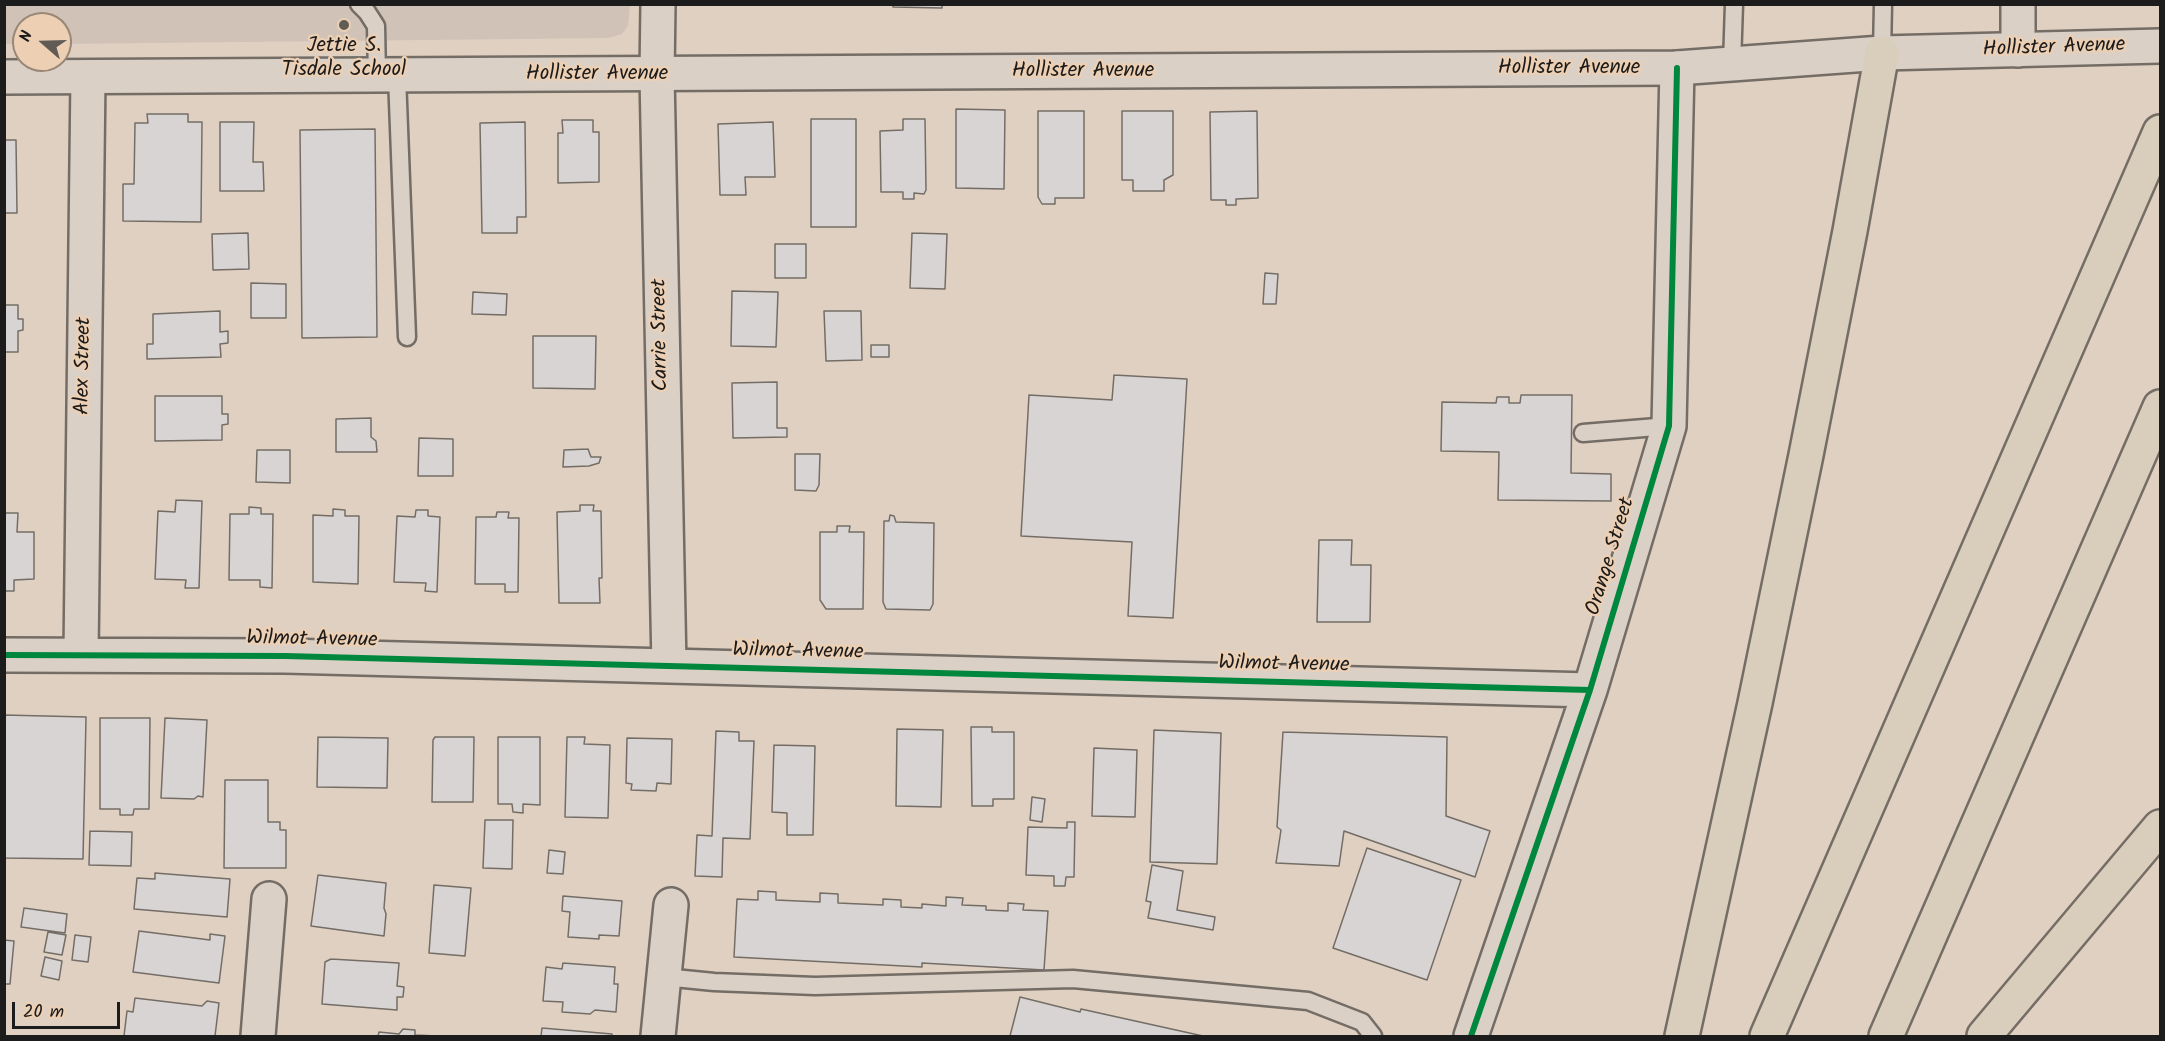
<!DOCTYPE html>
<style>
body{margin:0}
#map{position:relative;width:2165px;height:1041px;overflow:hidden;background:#e0d0c1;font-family:Kalam,sans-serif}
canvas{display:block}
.frame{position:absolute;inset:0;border:6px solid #1c1c1c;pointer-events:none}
.north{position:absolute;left:12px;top:12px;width:60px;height:60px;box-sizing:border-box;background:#edd0b4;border:2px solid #987;border-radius:50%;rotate:290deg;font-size:16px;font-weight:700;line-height:24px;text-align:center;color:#1c1c1c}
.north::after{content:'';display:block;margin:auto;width:21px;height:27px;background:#615b56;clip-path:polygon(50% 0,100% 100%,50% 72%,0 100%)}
.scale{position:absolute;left:12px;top:1002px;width:108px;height:27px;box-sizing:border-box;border:3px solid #1c1c1c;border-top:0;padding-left:8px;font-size:18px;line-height:21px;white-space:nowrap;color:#1c1c1c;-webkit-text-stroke:4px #edd0b4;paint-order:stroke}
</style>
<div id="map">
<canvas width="2165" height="1041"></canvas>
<div class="frame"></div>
<div class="north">N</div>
<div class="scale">20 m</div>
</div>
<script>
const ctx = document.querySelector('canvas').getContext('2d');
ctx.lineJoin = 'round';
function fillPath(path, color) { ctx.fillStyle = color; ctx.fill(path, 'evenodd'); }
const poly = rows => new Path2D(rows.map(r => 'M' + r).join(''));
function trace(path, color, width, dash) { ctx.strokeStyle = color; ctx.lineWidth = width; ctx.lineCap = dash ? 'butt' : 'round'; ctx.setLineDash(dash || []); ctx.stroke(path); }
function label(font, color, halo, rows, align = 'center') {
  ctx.font = font + ' Kalam,sans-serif'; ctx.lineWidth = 4.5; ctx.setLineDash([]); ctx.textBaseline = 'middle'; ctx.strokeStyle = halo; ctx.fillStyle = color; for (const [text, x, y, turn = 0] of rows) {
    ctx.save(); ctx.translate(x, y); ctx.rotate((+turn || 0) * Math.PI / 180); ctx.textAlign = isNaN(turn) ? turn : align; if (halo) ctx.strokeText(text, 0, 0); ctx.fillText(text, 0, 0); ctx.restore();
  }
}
const built = poly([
 [630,4,628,26,622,34,609,38,60,44,60,24,24,24,24,44,5,44,4,5]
]);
const building = poly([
 [893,4,942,4,942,8,893,7,893,4],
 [956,109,1005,110,1004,189,956,188,956,109],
 [1038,111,1084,111,1084,198,1055,198,1055,204,1042,204,1038,197,1038,111],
 [1122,111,1173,111,1173,175,1164,180,1164,191,1133,191,1133,180,1122,180,1122,111],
 [1257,111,1258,198,1236,199,1236,205,1226,205,1226,200,1211,200,1210,112,1257,111],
 [147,114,188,114,188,122,202,122,201,222,123,221,123,184,134,184,135,123,148,123,147,114],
 [811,119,856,119,856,227,811,227,811,119],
 [903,119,925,119,926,190,924,194,914,193,914,199,903,199,903,192,881,192,880,131,903,130,903,119],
 [562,120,593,120,593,132,599,132,599,182,558,183,558,133,563,133,562,120],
 [220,122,254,122,253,162,263,162,264,191,220,191,220,122],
 [525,122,526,217,517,217,517,233,482,233,480,123,525,122],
 [773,122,775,177,745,177,746,195,720,195,718,124,773,122],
 [375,129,377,337,302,338,300,130,375,129],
 [4,140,16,140,17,213,4,213,4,140],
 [248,233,249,269,213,270,212,234,248,233],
 [912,233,947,234,945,289,910,288,912,233],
 [775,244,806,244,806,278,775,278,775,244],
 [1265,273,1278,274,1276,304,1263,304,1265,273],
 [251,283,286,284,286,318,251,318,251,283],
 [732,291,778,292,776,347,731,346,732,291],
 [473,292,507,294,506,315,472,314,473,292],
 [4,305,18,305,18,319,23,319,23,330,18,331,18,352,4,352,4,305],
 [220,311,220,332,228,331,228,343,220,344,221,357,147,359,147,344,153,344,153,314,220,311],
 [824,311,861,311,862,360,826,361,824,311],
 [533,336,596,336,595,389,533,388,533,336],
 [871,345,889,345,889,357,871,357,871,345],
 [1114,375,1187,379,1173,618,1128,616,1132,542,1021,536,1029,395,1112,400,1114,375],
 [777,382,777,428,787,428,787,437,733,438,732,383,777,382],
 [1521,395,1572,395,1571,473,1611,474,1611,501,1498,500,1499,452,1441,451,1442,402,1496,403,1497,397,1509,397,1509,403,1520,403,1521,395],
 [155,396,222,396,222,414,228,414,228,424,222,425,222,440,155,441,155,396],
 [371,418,371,437,376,441,377,452,336,452,336,419,371,418],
 [419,438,453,439,453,476,418,476,419,438],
 [588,449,591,457,601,457,599,463,589,466,563,467,564,450,588,449],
 [257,450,290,450,290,483,256,482,257,450],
 [795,454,820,454,819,485,816,491,795,490,795,454],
 [176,500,202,501,199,588,185,588,186,580,155,579,158,511,175,512,176,500],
 [580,505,594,505,593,511,601,511,602,578,599,578,600,603,559,603,557,512,580,511,580,505],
 [249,507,261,508,261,514,273,514,272,588,260,587,260,580,229,580,230,514,249,514,249,507],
 [333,509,345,510,345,516,359,516,358,584,313,582,313,515,333,516,333,509],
 [416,510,428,510,428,516,440,517,437,592,425,591,426,583,394,582,397,516,415,517,416,510],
 [497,512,509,512,508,518,519,518,518,592,505,592,505,584,475,584,476,517,496,517,497,512],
 [4,513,18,513,17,532,34,532,34,579,14,580,14,591,4,591,4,513],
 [890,515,894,516,896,522,934,523,933,604,930,610,886,609,883,602,884,521,889,521,890,515],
 [837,526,850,526,849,532,864,532,863,609,826,609,820,600,820,532,837,532,837,526],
 [1319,540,1352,540,1351,565,1371,565,1370,622,1317,622,1319,540],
 [4,715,86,717,83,859,4,858,4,715],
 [100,718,150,718,149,809,134,809,133,815,120,815,120,809,100,809,100,718],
 [165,718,207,720,203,797,198,796,194,799,161,798,165,718],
 [971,727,992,727,992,732,1014,732,1014,799,993,799,993,806,972,806,971,727],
 [897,729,943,730,941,807,896,806,897,729],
 [1154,730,1221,733,1217,864,1150,862,1154,730],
 [716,731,739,732,739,741,754,741,750,839,723,838,722,877,695,876,697,835,712,836,716,731],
 [1283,732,1447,737,1446,816,1490,831,1475,877,1344,831,1339,866,1276,863,1281,830,1277,827,1283,732],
 [318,737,388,738,387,788,317,787,318,737],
 [435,737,474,737,473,802,432,802,433,740,435,737],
 [498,737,540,737,540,805,523,804,523,813,513,812,512,804,498,804,498,737],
 [567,737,585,737,584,744,610,745,608,818,565,817,567,737],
 [627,738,672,739,671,784,657,783,656,791,631,790,632,784,626,783,627,738],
 [774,745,815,746,813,835,787,835,787,813,772,812,774,745],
 [1094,748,1137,750,1135,817,1092,816,1094,748],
 [225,780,268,780,268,822,280,822,280,830,286,830,286,868,224,868,225,780],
 [1032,797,1045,799,1042,822,1030,820,1032,797],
 [485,820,513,820,512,869,483,868,485,820],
 [1067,822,1075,822,1074,877,1066,877,1065,886,1054,886,1054,876,1026,875,1028,827,1067,828,1067,822],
 [90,831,132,832,131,866,89,865,90,831],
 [1367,848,1461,880,1427,980,1333,948,1367,848],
 [549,850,565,852,563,874,547,873,549,850],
 [1152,865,1183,871,1177,910,1215,917,1213,930,1148,918,1151,902,1146,901,1152,865],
 [155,873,230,879,227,917,134,909,137,878,155,879,155,873],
 [318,875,386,883,384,908,386,914,384,936,311,926,318,875],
 [434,885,471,888,465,956,429,953,434,885],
 [758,891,776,892,776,900,820,902,820,893,838,894,838,903,883,905,883,899,901,900,901,907,922,908,922,904,946,906,946,897,963,898,962,905,986,906,986,910,1008,911,1008,903,1024,904,1023,910,1048,911,1044,970,922,963,922,967,734,957,737,899,758,900,758,891],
 [563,896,622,901,619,936,599,935,599,939,568,937,570,912,562,911,563,896],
 [24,908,67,914,65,933,21,927,24,908],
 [139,931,210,940,210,934,225,936,219,983,133,972,139,931],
 [48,932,66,935,62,955,44,952,48,932],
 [75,935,91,937,88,962,72,960,75,935],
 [4,940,14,941,10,984,4,984,4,940],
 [45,957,62,961,59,980,41,976,45,957],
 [331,959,399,963,397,986,404,987,403,997,397,997,397,1010,322,1004,325,962,331,959],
 [563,963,615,967,614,984,618,984,616,1012,595,1010,590,1014,562,1012,563,1002,543,1001,546,967,562,969,563,963],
 [1020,997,1080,1012,1081,1009,1203,1036,1010,1036,1020,997],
 [135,998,202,1006,207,1001,219,1003,215,1036,124,1036,127,1011,133,1012,135,998],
 [542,1028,612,1034,612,1036,541,1036,542,1028],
 [403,1029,415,1030,415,1035,437,1036,378,1036,379,1032,399,1034,403,1029]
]);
const service = poly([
 [359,4,367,12,376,26,377,76],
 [1882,53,1883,4],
 [1732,64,1734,4],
 [397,76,407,337],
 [1583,433,1669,426],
 [664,977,714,982,815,986,1073,979,1308,1001,1362,1022,1373,1036]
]);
const minor = poly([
 [658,4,657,75,669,666],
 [2018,50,2018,4],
 [81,654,88,77],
 [4,655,285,656,1590,690],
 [258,1036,269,899],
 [658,1036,671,905],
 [1471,1036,1590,690,1669,426,1677,68]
]);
const secondary = poly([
 [4,77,1677,68,1882,53,2160,46]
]);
const motorway = poly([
 [1682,1036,1755,703,1806,455,1850,231,1882,53],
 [1767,1036,2160,132],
 [1886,1036,2160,407],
 [1984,1036,2160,827]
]);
const cycleway = poly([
 [4,655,285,656,1590,690],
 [1471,1036,1590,690,1669,426,1677,68]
]);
const markers = [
 [344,25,6,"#615b56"]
];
const poiNames = [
 ["Jettie S.",344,47],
 ["Tisdale School",344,71]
];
const streetNames = [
 ["Hollister Avenue",2054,49,-2],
 ["Hollister Avenue",1569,69],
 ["Hollister Avenue",1083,72],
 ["Hollister Avenue",597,75],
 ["Carrie Street",662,335,-91],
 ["Alex Street",85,366,-89],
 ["Orange Street",1612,557,-73],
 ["Wilmot Avenue",312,641,1],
 ["Wilmot Avenue",798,653,1],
 ["Wilmot Avenue",1284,666,1]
];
fillPath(built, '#d0c2b7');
fillPath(building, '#d8d4d4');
trace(building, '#746d66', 1.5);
trace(service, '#746d66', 21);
trace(minor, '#746d66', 38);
trace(secondary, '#746d66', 38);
trace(motorway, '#746d66', 38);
trace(service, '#dbd0c6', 16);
trace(minor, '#dbd0c6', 33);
trace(secondary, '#dbd0c6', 33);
trace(motorway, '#d8cebb', 33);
trace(cycleway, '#00873e', 6);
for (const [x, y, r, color] of markers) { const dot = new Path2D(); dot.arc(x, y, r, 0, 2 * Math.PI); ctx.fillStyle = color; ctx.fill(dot); trace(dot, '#edd0b4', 2); }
label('21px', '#1c1c1c', '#edd0b4', poiNames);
label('21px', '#1c1c1c', '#edd0b4', streetNames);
</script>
